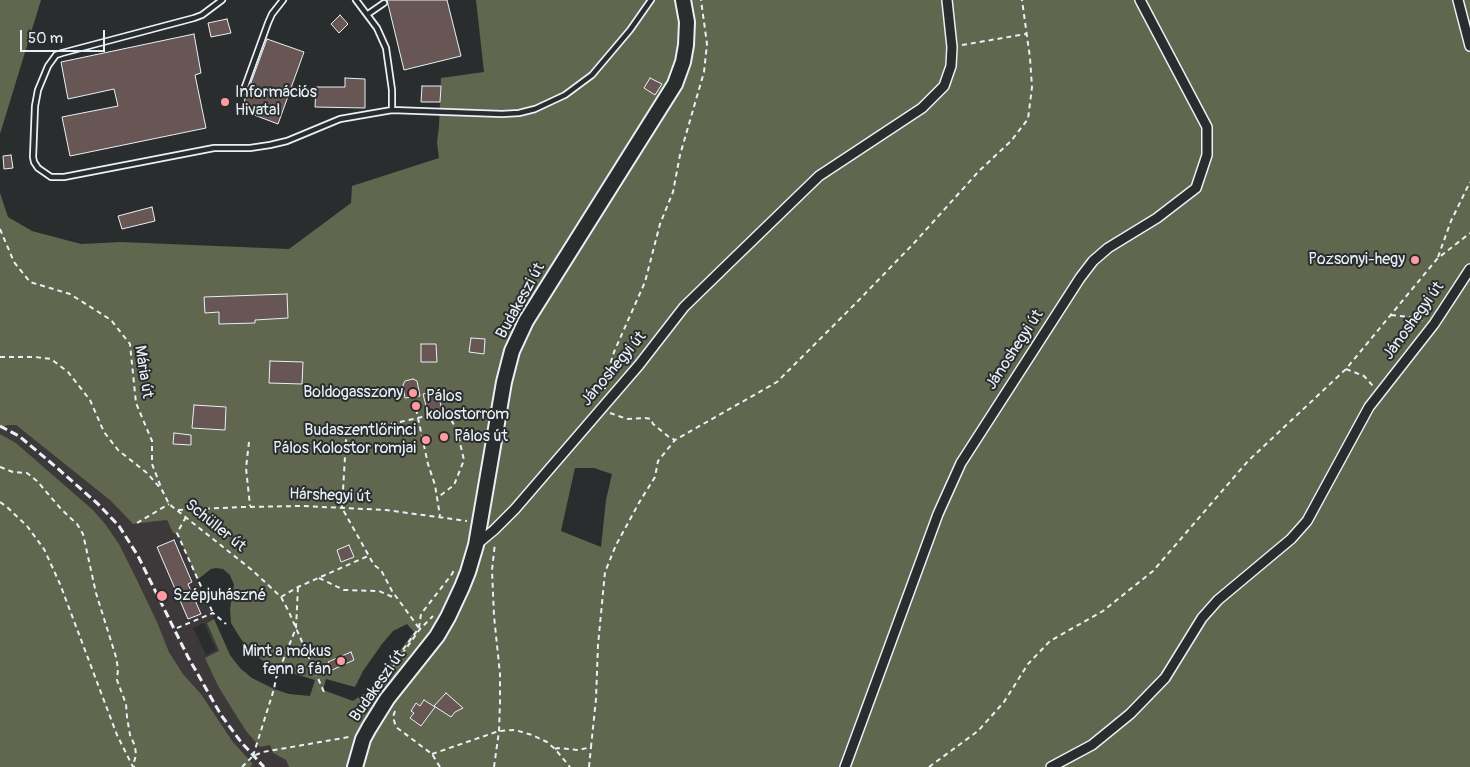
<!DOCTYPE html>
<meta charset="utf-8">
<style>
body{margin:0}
#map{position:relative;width:1470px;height:767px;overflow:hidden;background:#2a2d2e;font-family:Pangolin,sans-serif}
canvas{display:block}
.scale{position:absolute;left:20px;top:30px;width:85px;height:22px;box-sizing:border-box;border:2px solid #e8f1f8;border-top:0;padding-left:6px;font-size:15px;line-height:18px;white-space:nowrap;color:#e8f1f8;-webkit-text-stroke:4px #2a2d2e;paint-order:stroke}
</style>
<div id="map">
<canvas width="1470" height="767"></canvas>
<div class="scale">50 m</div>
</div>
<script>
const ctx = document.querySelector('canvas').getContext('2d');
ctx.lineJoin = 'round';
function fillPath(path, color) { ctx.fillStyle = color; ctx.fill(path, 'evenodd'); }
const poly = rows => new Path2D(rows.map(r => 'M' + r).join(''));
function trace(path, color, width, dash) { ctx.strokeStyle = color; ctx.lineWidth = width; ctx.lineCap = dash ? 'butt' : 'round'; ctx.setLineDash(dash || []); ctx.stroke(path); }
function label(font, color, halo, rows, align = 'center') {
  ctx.font = font + ' Pangolin,sans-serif'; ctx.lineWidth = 4; ctx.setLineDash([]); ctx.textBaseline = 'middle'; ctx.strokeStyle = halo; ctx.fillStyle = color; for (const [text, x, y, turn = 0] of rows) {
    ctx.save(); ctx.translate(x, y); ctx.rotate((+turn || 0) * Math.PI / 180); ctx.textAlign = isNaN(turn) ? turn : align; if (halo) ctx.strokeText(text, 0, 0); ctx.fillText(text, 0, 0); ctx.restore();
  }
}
const built = poly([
 [7,425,16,425,111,501,133,524,167,520,173,533,177,535,214,619,207,623,219,651,206,658,218,686,246,731,260,747,270,744,273,753,286,760,289,767,250,767,253,764,233,742,201,694,183,674,169,652,157,622,137,580,119,544,106,525,93,510,16,443,0,434,0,429],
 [204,623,216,650,206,655,193,628]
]);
const green = poly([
 [0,0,41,0,0,134],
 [476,0,1470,0,1470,767,289,767,286,760,273,753,270,745,260,747,246,731,234,712,218,686,205,658,219,651,207,623,214,619,230,655,240,668,252,678,274,689,289,694,310,696,315,680,271,667,248,649,239,636,231,623,230,609,234,585,230,575,223,569,216,568,211,569,197,580,178,535,173,533,167,520,133,524,111,501,16,425,7,425,0,429,0,193,8,217,32,231,81,244,121,242,289,249,351,203,352,186,439,158,437,142,439,126,441,78,484,72],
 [575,468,594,468,612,474,606,500,601,547,561,531],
 [407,624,414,632,367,695,363,694,353,701,323,690,326,679,355,687,363,671,382,644,393,631],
 [0,434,16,443,93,510,106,525,119,544,137,580,157,622,169,652,183,674,201,694,233,742,253,764,250,767,0,767]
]);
const building = poly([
 [387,0,447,0,461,56,404,70,387,0],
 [340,15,348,24,339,33,331,24,340,15],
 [227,19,231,33,211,37,208,23,227,19],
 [194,34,201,73,195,75,206,128,70,156,62,117,118,106,114,89,68,99,61,62,194,34],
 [267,39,304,52,278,124,241,110,267,39],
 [345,78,365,79,365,108,315,107,316,87,345,87,345,78],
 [650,78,662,84,655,95,644,88,650,78],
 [422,86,441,86,440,102,421,102,422,86],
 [11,155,13,168,4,169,3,156,11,155],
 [152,207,155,221,122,229,118,216,152,207],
 [287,294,288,318,255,320,255,323,219,324,219,312,205,313,204,297,287,294],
 [471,338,485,339,484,354,469,352,471,338],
 [421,344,436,344,437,362,421,362,421,344],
 [270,361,303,362,302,384,269,383,270,361],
 [413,379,417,381,420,396,405,398,403,385,405,381,413,379],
 [433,392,437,394,439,398,442,410,428,414,423,394,433,392],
 [194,405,226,407,225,430,192,428,194,405],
 [174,433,191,435,191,445,173,444,174,433],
 [174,540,192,582,188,584,201,614,188,619,157,547,174,540],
 [349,545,354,557,341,562,337,550,349,545],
 [351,652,354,660,332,670,328,662,351,652],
 [446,693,463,708,455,712,451,717,434,706,446,693],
 [424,700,435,707,421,726,410,718,414,713,411,711,416,703,420,706,424,700]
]);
const path = poly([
 [962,45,1026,34],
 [0,229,14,262,30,282,70,294,111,320,130,344,136,403,152,441,152,464,161,487],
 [1438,257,1451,221,1470,182],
 [1391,315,1409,317,1425,321],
 [0,357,35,357,51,359,68,372,90,400,104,432,118,450,147,473,162,490,169,504,252,570,281,597,289,612,324,692],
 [1346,369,1364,376,1373,386],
 [605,389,605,382,614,352,645,282,660,224,673,192,680,155,704,72,707,44,701,0],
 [416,409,428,464,435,485,440,516],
 [610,413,627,419,645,418,651,419,653,424,669,437,675,440],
 [249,442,246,468,250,506],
 [0,467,13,472,27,473,37,481,61,509,77,524,83,534,96,593,116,657,118,669,117,680,126,704,127,717,130,735,135,746,136,755,134,762,134,767],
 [0,502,7,507,27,526,44,549,60,584,117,735,133,767],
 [178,510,243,507,302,506,386,510,467,521],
 [186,517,177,533,213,613],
 [137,523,169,504],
 [319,578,344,590,379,591,395,598],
 [281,597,298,587,368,556],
 [177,628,213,613,226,624],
 [419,628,421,614,452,574,455,568],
 [376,692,373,690,419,628,392,591,381,570,374,565,342,508,346,439,349,436,363,433,368,429,436,414,450,418,457,430,464,460,454,485,437,498],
 [395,711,393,717,396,727,432,754,440,767],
 [357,721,364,707,420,629,433,616],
 [555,749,558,748,579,750,591,747,596,699,598,645,605,572,616,545,640,501,655,477,658,461,675,440,777,382,856,303,915,242,979,171,1011,141,1028,119,1032,87,1030,58,1022,0],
 [432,754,499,731,515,730,532,735,547,742,555,749,570,767],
 [253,756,274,689,276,678,296,628,298,587],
 [242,767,253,756,263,752,349,737],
 [494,767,499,731,500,702,500,674,494,616,492,570,495,543],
 [589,767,591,747],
 [929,767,978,731,1004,702,1028,664,1050,641,1103,611,1153,571,1248,461,1346,369,1437,259,1470,233]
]);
const lane = poly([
 [222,0,202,15,194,18,62,53,56,55,48,66,38,90,35,106,33,157,34,162,38,168,51,177,64,177,214,148,250,148,270,145,287,141,340,119,392,110,502,114,519,113,535,109,565,95,592,75,630,30,651,0],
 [356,0,377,28,386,48,392,90,392,110],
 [368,14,384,3],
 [243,92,268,23,272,14,283,0]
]);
const street = poly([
 [1458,0,1470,46],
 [476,545,494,530,515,509,639,365,684,307,723,269,819,176,922,108,944,86,951,66,952,47,947,0],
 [845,767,938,514,961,463,1080,278,1093,261,1108,248,1157,218,1196,188,1207,155,1207,127,1140,0],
 [1051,767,1092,745,1130,714,1165,678,1202,618,1218,600,1291,539,1307,521,1369,407,1434,324,1470,269]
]);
const secondary = poly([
 [355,767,363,739,369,728,387,699,437,636,448,617,462,587,468,572,476,545,504,382,512,351,526,321,675,84,683,62,686,45,687,22,683,0]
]);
const rail = poly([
 [0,426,19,436,56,467,98,504,119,526,138,556,188,657,221,715,241,742,264,767]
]);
const markers = [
 [225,102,5,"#ff9aa2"],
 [1415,260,5,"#ff9aa2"],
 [413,393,5,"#ff9aa2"],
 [416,406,5,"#ff9aa2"],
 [444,437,5,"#ff9aa2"],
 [426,440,5,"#ff9aa2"],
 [162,596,6,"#ff9aa2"],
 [341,661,5,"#ff9aa2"]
];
const poiNames = [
 ["Információs",235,93],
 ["Hivatal",235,111],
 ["Pozsonyi-hegy",1405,260,"right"],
 ["Boldogasszony",403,393,"right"],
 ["Pálos",426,397],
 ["kolostorrom",426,415],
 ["Budaszentlőrinci",416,431,"right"],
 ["Pálos Kolostor romjai",416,449,"right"],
 ["Pálos út",454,437],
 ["Szépjuhászné",173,596],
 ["Mint a mókus",331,652,"right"],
 ["fenn a fán",331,670,"right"]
];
const streetNames = [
 ["Budakeszi út",521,301,-61],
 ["Jánoshegyi út",1414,321,-54],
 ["Jánoshegyi út",1015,350,-57],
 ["Jánoshegyi út",614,369,-50],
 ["Mária út",143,372,81],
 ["Hárshegyi út",330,496,2],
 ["Schüller út",215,526,39],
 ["Budakeszi út",378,686,-55]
];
fillPath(built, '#3d393a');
fillPath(green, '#60674e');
fillPath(building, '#685655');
trace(building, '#e8f1f8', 1);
trace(lane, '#e8f1f8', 8);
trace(street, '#e8f1f8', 12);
trace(secondary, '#e8f1f8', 18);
trace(path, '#e8f1f8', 2, [5, 4]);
trace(lane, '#2a2d2e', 4.5);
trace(street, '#2a2d2e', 9);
trace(secondary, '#2a2d2e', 14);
trace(rail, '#e8f1f8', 3, [8, 4]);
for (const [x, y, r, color] of markers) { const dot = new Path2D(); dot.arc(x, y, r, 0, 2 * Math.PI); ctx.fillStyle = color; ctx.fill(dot); trace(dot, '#2a2d2e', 2); }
label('16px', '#e8f1f8', '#2a2d2e', poiNames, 'left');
label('16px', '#e8f1f8', '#2a2d2e', streetNames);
</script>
